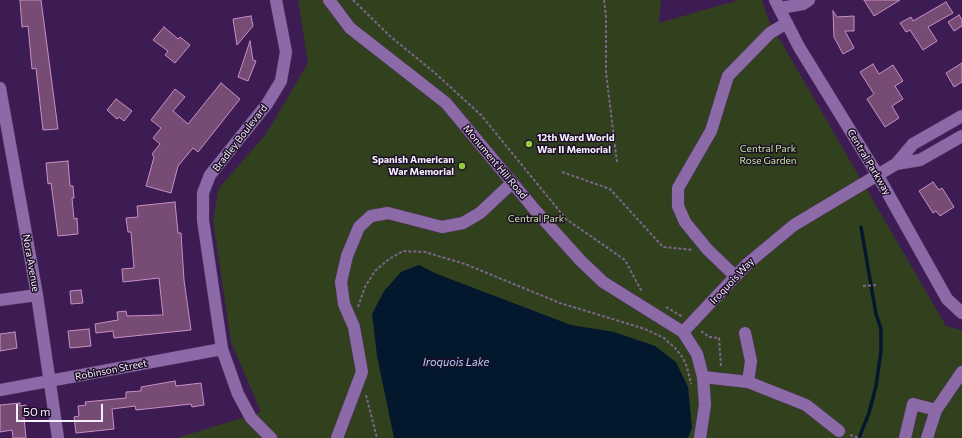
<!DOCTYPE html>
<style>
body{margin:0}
#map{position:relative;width:962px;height:438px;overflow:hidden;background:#3d1c53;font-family:Commissioner,sans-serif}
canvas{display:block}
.scale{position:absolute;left:16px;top:404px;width:87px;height:18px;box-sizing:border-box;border:2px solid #f5eefc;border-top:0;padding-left:5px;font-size:12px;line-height:14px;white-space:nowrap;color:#f5eefc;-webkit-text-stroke:3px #1d0f27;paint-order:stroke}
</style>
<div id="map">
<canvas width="962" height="438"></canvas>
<div class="scale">50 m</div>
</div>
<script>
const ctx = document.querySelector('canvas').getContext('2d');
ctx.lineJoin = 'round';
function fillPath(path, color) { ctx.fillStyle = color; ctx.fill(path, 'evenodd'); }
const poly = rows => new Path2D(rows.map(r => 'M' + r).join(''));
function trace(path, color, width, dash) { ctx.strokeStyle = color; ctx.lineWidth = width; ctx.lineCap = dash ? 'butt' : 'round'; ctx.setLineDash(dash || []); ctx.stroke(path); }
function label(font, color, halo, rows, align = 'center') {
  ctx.font = font + ' Commissioner,sans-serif'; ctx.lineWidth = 3; ctx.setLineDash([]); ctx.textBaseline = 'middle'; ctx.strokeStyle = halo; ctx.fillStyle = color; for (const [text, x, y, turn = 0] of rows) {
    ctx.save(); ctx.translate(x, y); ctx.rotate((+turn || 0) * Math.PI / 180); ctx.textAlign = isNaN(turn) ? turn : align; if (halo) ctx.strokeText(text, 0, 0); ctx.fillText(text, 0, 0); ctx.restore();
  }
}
const green = poly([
 [298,0,661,0,659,23,739,0,762,0,769,21,946,326,962,330,962,438,177,438,261,412,231,342,213,220,219,188,266,134,308,63]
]);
const water = poly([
 [419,265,437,274,571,325,614,332,655,346,676,362,688,387,692,428,688,438,394,438,377,356,372,314,384,291,401,272]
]);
const stream = poly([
 [859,438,869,413,876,386,881,351,881,329,876,314,861,227]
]);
const building = poly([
 [20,0,41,0,58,129,43,130,36,68,32,69,28,26,22,27,20,0],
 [864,0,900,0,874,16,864,0],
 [946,2,953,13,928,27,937,41,923,50,910,30,906,32,900,23,911,17,913,21,946,2],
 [833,11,837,17,854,16,854,31,845,31,854,48,843,54,834,37,833,11],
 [959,15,962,20,962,26,954,31,948,22,959,15],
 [251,16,253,26,237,45,233,19,251,16],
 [164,27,178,39,180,37,190,45,175,63,165,55,168,51,153,40,164,27],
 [250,41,253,60,256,61,248,81,238,77,250,41],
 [962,63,962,82,954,87,946,73,962,63],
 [873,64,879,74,893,65,903,81,895,86,903,99,892,106,899,118,885,127,867,99,874,94,860,72,873,64],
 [221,83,240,99,198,152,193,148,178,166,171,193,146,186,154,157,152,154,160,144,153,138,161,128,151,120,175,89,185,97,173,111,188,124,221,83],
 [116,99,132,111,124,121,119,117,117,119,107,110,116,99],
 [68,161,70,186,73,186,74,198,72,198,74,219,77,218,78,234,58,236,51,183,48,184,46,163,68,161],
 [933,182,939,190,942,188,954,207,940,216,936,211,933,213,919,191,933,182],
 [175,202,178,233,181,233,184,280,191,330,114,338,113,331,96,333,95,324,118,320,117,312,126,311,127,316,163,315,159,278,123,282,122,269,134,268,131,232,128,232,126,218,138,217,137,206,175,202],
 [81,290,83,303,71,304,70,291,81,290],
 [89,329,91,346,70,348,68,331,89,329],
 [15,332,17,348,0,351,0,334,15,332],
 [175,381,176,386,201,383,204,405,192,407,191,404,136,410,135,406,112,409,114,429,76,433,74,417,79,416,78,406,86,405,85,402,126,398,126,392,141,391,141,387,175,381],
 [20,403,20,406,26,405,28,416,24,417,26,438,13,438,12,430,0,432,0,405,20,403]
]);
const path = poly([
 [353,0,391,37,435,73,481,115,566,219,625,260,642,292],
 [604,0,606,17,606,73,617,162],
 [562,172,610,189,663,247,693,250],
 [863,286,876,285],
 [358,307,365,287,375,271,389,259,403,251,425,252,465,264,560,303,645,329,664,338,675,348,683,358,687,367,691,384],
 [666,307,683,317],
 [701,331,709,337,719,338,721,367],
 [366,395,377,438],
 [850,435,860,438]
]);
const minor = poly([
 [329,0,350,28,446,103,535,210,580,260,603,282,683,332,697,354,703,377,705,405,700,438],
 [775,0,799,47,877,174,947,299,962,313],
 [780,8,803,4,809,0],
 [0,88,37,295,58,438],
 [896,164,913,144,962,116],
 [735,276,707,249,685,222,678,206,678,188,711,131,728,76,770,33,787,23],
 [0,300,37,295],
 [683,332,747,264,794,225,896,164,920,160,962,136],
 [703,377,748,382,751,361,745,333],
 [748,382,806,405,839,431],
 [0,390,222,349],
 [271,438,251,418,238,394,222,349,203,220,203,193,210,175,267,104,281,81,286,52,276,0],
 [337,438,362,372,354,327,344,304,341,282,347,256,359,227,371,216,388,213,442,227,463,223,480,213,512,183],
 [905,438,913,404,936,410],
 [927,438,936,410,962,372]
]);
const markers = [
 [529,144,4,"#93cc3d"],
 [462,166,4,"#93cc3d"]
];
const streetNames = [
 ["Bradley Boulevard",240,138,-52],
 ["Monument Hill Road",495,162,50],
 ["Central Parkway",869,162,59],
 ["Nora Avenue",31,263,80],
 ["Iroquois Way",732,281,-47],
 ["Robinson Street",111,370,-11]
];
const poiNames = [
 ["12th Ward World",537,138],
 ["War II Memorial",537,150],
 ["Spanish American",454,160,"right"],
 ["War Memorial",454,172,"right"]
];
const parkNames = [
 ["Central Park",768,149],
 ["Rose Garden",768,161],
 ["Central Park",536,219]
];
const waterNames = [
 ["Iroquois Lake",456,362]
];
fillPath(green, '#31411d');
fillPath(water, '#03182d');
trace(stream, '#03182d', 3.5);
fillPath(building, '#764b74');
trace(building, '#c98fc5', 1);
trace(minor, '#513562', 13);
trace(path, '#7d658d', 2, [3, 2]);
trace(minor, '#8c69a7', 12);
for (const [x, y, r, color] of markers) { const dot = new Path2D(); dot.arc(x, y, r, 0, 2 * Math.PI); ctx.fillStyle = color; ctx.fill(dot); trace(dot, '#1d0f27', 1.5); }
label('10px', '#f5eefc', '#1d0f27', streetNames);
label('bold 10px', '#f5eefc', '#1d0f27', poiNames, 'left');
label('10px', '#c2e897', '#1d0f27', parkNames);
label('italic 11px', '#add3fa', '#1d0f27', waterNames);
</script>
